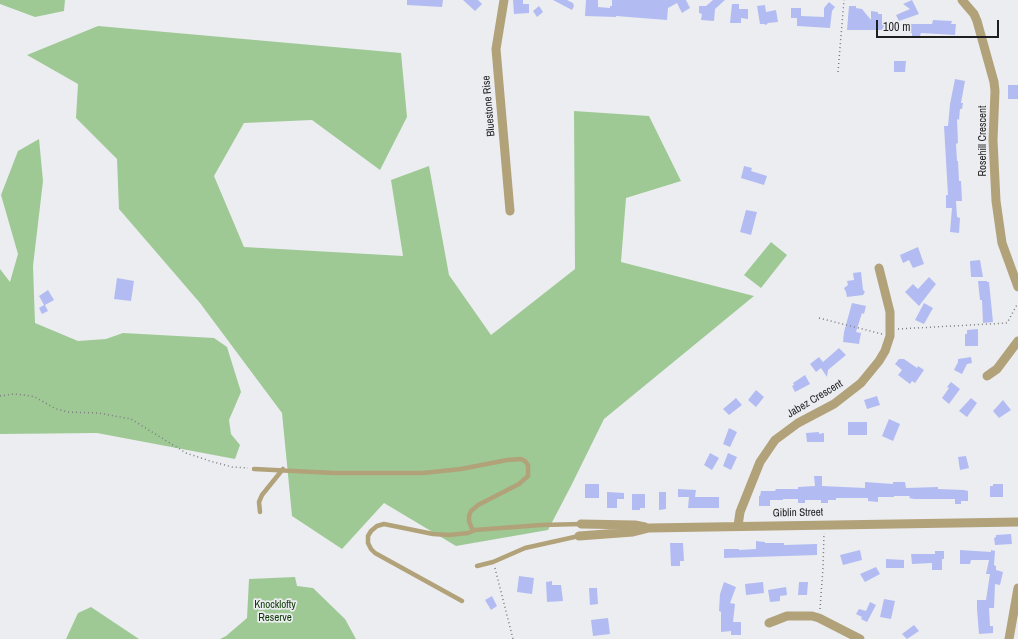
<!DOCTYPE html>
<style>
body{margin:0}
#map{position:relative;width:1018px;height:639px;overflow:hidden;background:#ecedf1;font-family:"Archivo Narrow",sans-serif}
canvas{display:block}
.scale{position:absolute;left:876px;top:20px;width:123px;height:18px;box-sizing:border-box;border:2px solid #1e1e20;border-top:0;padding-left:5px;font-size:12px;line-height:14px;white-space:nowrap;color:#1e1e20;-webkit-text-stroke:3px #ecedf1;paint-order:stroke}
</style>
<div id="map">
<canvas width="1018" height="639"></canvas>
<div class="scale">100 m</div>
</div>
<script>
const ctx = document.querySelector('canvas').getContext('2d');
ctx.lineJoin = 'round';
function fillPath(path, color) { ctx.fillStyle = color; ctx.fill(path, 'evenodd'); }
const poly = rows => new Path2D(rows.map(r => 'M' + r).join(''));
function trace(path, color, width, dash) { ctx.strokeStyle = color; ctx.lineWidth = width; ctx.lineCap = dash ? 'butt' : 'round'; ctx.setLineDash(dash || []); ctx.stroke(path); }
function label(font, color, halo, rows, align = 'center') {
  ctx.font = font + ' "Archivo Narrow",sans-serif'; ctx.lineWidth = 3.5; ctx.setLineDash([]); ctx.textBaseline = 'middle'; ctx.strokeStyle = halo; ctx.fillStyle = color; for (const [text, x, y, turn = 0] of rows) {
    ctx.save(); ctx.translate(x, y); ctx.rotate((+turn || 0) * Math.PI / 180); ctx.textAlign = isNaN(turn) ? turn : align; if (halo) ctx.strokeText(text, 0, 0); ctx.fillText(text, 0, 0); ctx.restore();
  }
}
const green = poly([
 [0,0,65,0,64,11,35,17,0,4],
 [98,26,401,53,407,117,380,170,312,120,244,123,214,176,244,247,403,256,391,180,429,166,449,275,491,335,575,269,574,111,649,116,681,181,626,198,621,262,754,296,604,419,571,486,548,530,456,546,384,503,342,549,292,516,282,413,200,303,119,209,117,159,76,118,78,84,27,55],
 [39,139,43,181,33,266,35,323,78,341,106,339,123,333,214,338,227,347,241,392,229,420,231,434,240,445,235,459,97,433,0,434,0,269,10,282,18,254,1,195,18,151],
 [771,242,787,255,761,288,744,275],
 [295,577,297,586,313,588,345,619,356,639,220,639,226,636,247,618,249,579],
 [91,607,139,639,66,639,78,613]
]);
const building = poly([
 [407,0,443,0,442,7,407,5],
 [463,0,478,0,482,4,475,11],
 [513,0,523,0,523,4,529,4,529,13,514,14],
 [553,0,567,0,573,3,574,6,572,10],
 [586,0,598,0,598,7,610,8,610,6,612,6,612,0,686,0,690,8,682,13,677,3,668,8,667,20,616,16,616,17,585,16],
 [713,0,725,0,715,9,714,21,701,20,702,14,699,13,699,6,706,6],
 [912,0,919,14,899,21,896,15,910,9,903,4],
 [829,2,835,7,832,11,830,28,797,26,797,18,791,18,791,8,801,8,801,16,824,17,824,8],
 [732,4,739,4,739,9,748,9,748,19,741,18,741,23,730,23],
 [765,5,766,12,776,10,778,22,768,23,766,25,764,24,760,24,757,6],
 [539,6,543,12,537,17,533,11],
 [849,6,856,6,856,8,862,9,871,20,871,11,878,12,878,14,882,14,882,24,884,24,883,30,847,30],
 [933,20,952,21,951,24,956,24,955,35,921,33,920,36,912,36,912,33,910,33,910,24,932,24],
 [894,61,906,61,905,72,894,72],
 [955,79,965,81,961,103,963,103,962,109,960,109,959,120,957,119,958,143,956,144,957,161,958,161,959,181,961,181,962,201,956,201,957,217,960,218,959,233,950,232,952,208,946,208,946,195,948,195,944,126,948,126,950,104],
 [1008,85,1018,85,1018,99,1008,99],
 [744,166,752,168,751,171,767,176,764,185,741,178],
 [746,210,757,212,751,235,740,232],
 [918,247,924,264,913,268,909,260,903,263,900,255],
 [980,260,983,277,971,277,970,261],
 [861,272,863,290,865,292,863,295,847,297,846,292,844,288,848,285,847,281,854,280,853,273],
 [929,277,936,284,919,306,905,292,913,284,918,289],
 [117,278,134,281,131,301,114,299],
 [978,281,987,281,987,282,989,282,993,322,983,323,982,300,980,300],
 [48,290,54,300,45,305,48,311,42,314,39,308,44,305,39,296],
 [852,303,866,306,864,314,862,313,856,332,861,333,859,344,843,342,844,332],
 [924,303,933,308,924,324,915,320],
 [978,329,978,346,965,346,965,334,967,334,967,330],
 [839,348,846,355,828,370,827,377,821,368,816,372,810,364,819,357,823,362],
 [971,357,972,363,967,364,962,374,954,370,958,362,958,359],
 [899,359,904,359,917,368,918,366,924,370,915,383,912,381,910,384,898,375,902,370,895,364],
 [805,375,810,384,795,392,792,386,794,385,793,383],
 [951,382,960,389,949,404,942,398,949,388,947,387],
 [756,390,764,397,756,407,748,400],
 [877,396,880,405,867,409,864,400],
 [736,398,742,405,729,415,723,409],
 [971,398,977,403,967,417,959,411],
 [1003,400,1011,410,999,418,993,411],
 [889,419,900,424,893,441,882,436],
 [848,422,867,422,867,435,848,435],
 [729,428,737,432,730,447,723,444],
 [819,432,819,434,824,433,824,442,807,442,806,433],
 [710,453,719,458,712,470,704,465],
 [728,453,737,457,731,470,723,466],
 [966,456,969,468,960,470,958,457],
 [814,476,822,476,822,486,865,488,865,482,893,484,893,482,905,482,906,488,938,487,938,489,964,490,968,491,968,501,961,501,961,504,955,504,955,499,914,499,909,498,910,496,894,496,894,497,878,497,878,502,868,501,868,498,836,498,836,500,828,500,828,503,821,503,821,500,805,500,805,503,798,503,798,499,783,499,783,500,770,500,770,506,759,506,759,496,760,496,761,491,775,491,776,489,798,489,798,487,815,486],
 [585,484,599,484,599,498,585,498],
 [993,484,1003,484,1003,497,990,497,990,486,993,486],
 [678,489,696,490,695,497,719,497,719,508,688,508,689,497,678,497],
 [607,492,624,493,624,499,617,499,617,508,607,508],
 [659,492,666,492,666,509,659,510],
 [632,494,645,494,645,508,640,508,640,510,632,510],
 [1011,534,1012,544,995,545,994,538,996,537,996,535],
 [756,541,765,542,765,543,784,543,784,545,817,544,817,555,724,558,724,549,739,549,739,550,756,549],
 [670,543,683,543,684,561,680,561,680,566,671,566],
 [860,550,862,560,843,565,840,555],
 [960,550,991,552,991,550,995,551,994,565,996,566,996,570,1003,572,1000,585,995,584,994,608,989,608,990,626,993,626,993,633,979,634,977,609,977,600,986,600,990,574,986,574,989,560,971,560,970,564,960,564],
 [935,551,944,551,944,559,942,559,942,570,932,570,932,563,912,564,911,554,935,554],
 [886,559,904,560,904,568,886,568],
 [876,567,880,574,865,582,860,574],
 [519,576,534,578,532,594,517,592],
 [552,581,552,585,561,585,563,601,547,602,546,582],
 [724,582,736,587,730,603,735,604,733,622,741,622,741,635,731,635,731,631,721,632,721,612,719,611,720,594],
 [763,582,764,593,746,595,745,584],
 [799,582,808,582,807,595,798,595],
 [786,587,787,595,780,596,780,601,770,602,768,590],
 [589,588,597,588,598,604,590,605],
 [492,596,497,606,491,610,485,600],
 [884,599,895,601,891,619,880,617],
 [870,602,876,605,867,622,861,619,862,617,856,614,859,609,866,611],
 [608,618,610,634,593,636,591,620],
 [914,625,919,631,907,639,902,634]
]);
const path = poly([
 [838,72,844,0],
 [819,318,882,334],
 [898,329,1007,323,1018,303],
 [0,396,13,394,25,395,35,397,56,409,68,412,98,413,131,419,186,453,210,461,232,467,248,468],
 [495,568,513,639],
 [820,609,823,568,824,533]
]);
const lane = poly([
 [254,469,334,473,423,473,461,469,507,460,521,459,525,461,528,465,528,476,519,484,478,505,471,511,469,516,469,521,472,529,475,530,541,525,581,524],
 [260,512,259,502,262,495,283,469],
 [477,566,493,562,525,548,579,536],
 [462,601,375,553,371,549,368,543,368,536,371,531,377,526,384,524,433,534,449,535,468,533,475,530]
]);
const street = poly([
 [504,0,496,49,510,211],
 [962,0,974,14,977,21,994,82,995,91,993,140,996,201,1002,243,1018,287],
 [987,376,997,369,1018,341],
 [581,524,635,525,645,527],
 [738,526,740,512,760,462,775,440,798,423,834,404,861,383,879,361,885,351,890,336,890,312,879,268],
 [579,536,633,532,649,528,1018,522],
 [769,623,787,616,812,616,819,618,860,639],
 [1009,639,1018,588]
]);
const streetNames = [
 ["Bluestone Rise",489,106,-95],
 ["Rosehill Crescent",983,141,-90],
 ["Jabez Crescent",815,399,-31],
 ["Giblin Street",798,513,-1]
];
const parkNames = [
 ["Knocklofty",275,605],
 ["Reserve",275,618]
];
fillPath(green, '#9ec995');
fillPath(building, '#b2bcf2');
trace(path, '#7c7c7f', 1.5, [1, 3]);
trace(lane, '#b2a27a', 4.5);
trace(street, '#b2a27a', 9);
label('11px', '#1e1e20', '#ecedf1', streetNames);
label('11px', '#093801', '#ecedf1', parkNames);
</script>
